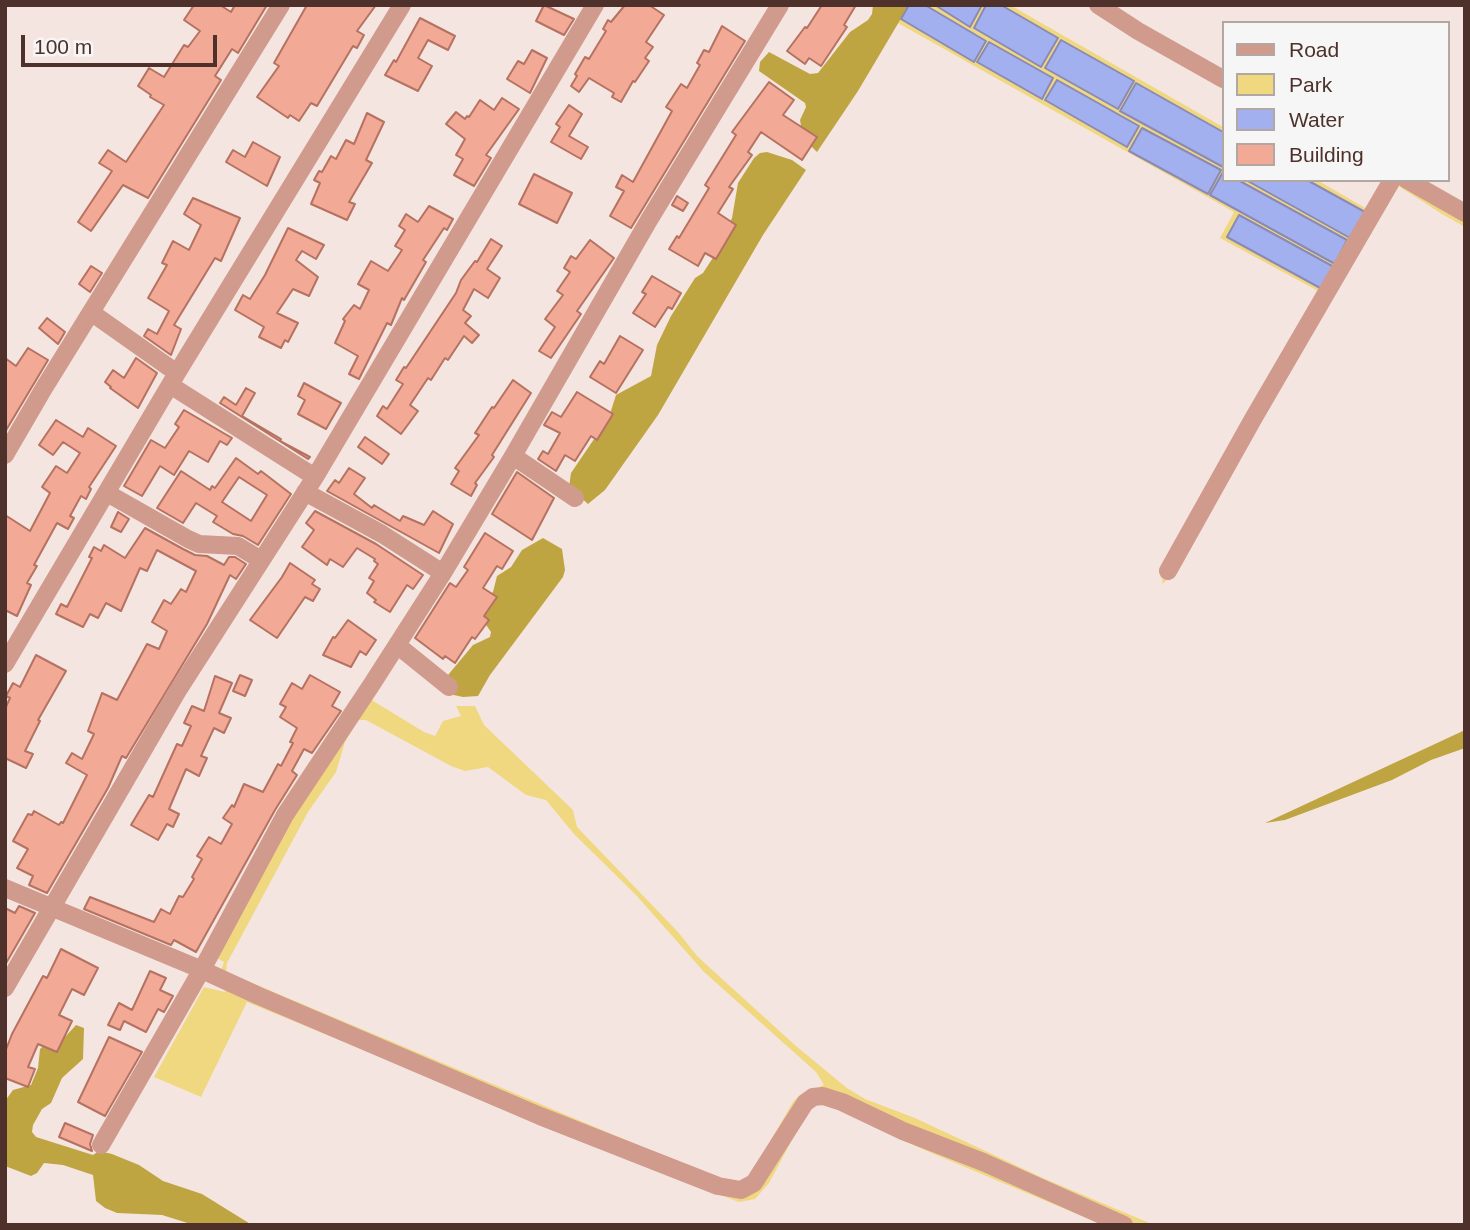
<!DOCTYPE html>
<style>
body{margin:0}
#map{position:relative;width:1470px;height:1230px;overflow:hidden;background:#f5e5e1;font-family:Helvetica,sans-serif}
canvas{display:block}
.frame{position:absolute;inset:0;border:7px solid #4e312a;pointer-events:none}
.legend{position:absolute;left:1222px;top:21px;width:228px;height:161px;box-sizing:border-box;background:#f6f6f6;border:2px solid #b3a7a4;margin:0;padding:9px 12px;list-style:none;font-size:21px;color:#4e312a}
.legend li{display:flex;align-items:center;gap:14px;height:35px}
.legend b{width:35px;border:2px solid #b3a7a4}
.scale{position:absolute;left:21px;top:35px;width:196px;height:32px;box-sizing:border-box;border:4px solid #4e312a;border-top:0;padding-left:9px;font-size:21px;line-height:24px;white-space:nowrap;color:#4e312a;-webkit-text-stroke:5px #f6f6f6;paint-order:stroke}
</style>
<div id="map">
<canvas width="1470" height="1230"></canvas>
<div class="frame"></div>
<ul class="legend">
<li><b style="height:9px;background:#d09a8c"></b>Road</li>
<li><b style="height:19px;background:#f0d880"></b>Park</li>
<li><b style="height:19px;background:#a3b0ef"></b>Water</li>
<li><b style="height:19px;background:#f2a996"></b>Building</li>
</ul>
<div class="scale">100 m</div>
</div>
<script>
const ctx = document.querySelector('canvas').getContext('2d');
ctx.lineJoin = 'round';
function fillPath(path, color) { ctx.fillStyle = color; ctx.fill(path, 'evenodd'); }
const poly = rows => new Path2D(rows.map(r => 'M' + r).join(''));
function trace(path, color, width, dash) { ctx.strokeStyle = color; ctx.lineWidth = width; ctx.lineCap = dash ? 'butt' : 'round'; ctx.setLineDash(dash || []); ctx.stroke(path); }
const green = poly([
 [925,5,935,5,970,27,982,5,986,5,974,28,1057,38,1001,5,1010,5,1223,127,1223,132,1136,83,1223,166,1223,172,1211,195,1347,240,1238,180,1246,180,1350,238,1365,212,1307,180,1317,180,1379,216,1175,573,1162,584,1163,575,1320,292,1220,238,1234,212,898,23,901,19,974,61,986,40],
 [1142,129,1220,170,1208,193,1130,151],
 [1389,180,1465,204,1465,227,1442,214],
 [370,699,424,732,435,736,443,721,461,716,456,706,475,706,484,725,573,810,577,827,678,932,698,957,796,1046,847,1088,865,1099,915,1118,1043,1178,1154,1225,1103,1225,922,1149,828,1105,817,1105,809,1108,769,1183,755,1199,739,1202,633,1161,247,1002,201,1097,154,1077,204,987,225,992,221,970,224,962,217,958,278,831],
 [358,720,366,720,451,766,465,771,488,767,526,795,546,800,574,834,635,894,704,972,816,1072,824,1085,801,1094,793,1102,751,1174,743,1182,726,1182,226,972,227,963,308,812,336,772,345,742]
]);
const forest = poly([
 [873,5,909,5,858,91,817,152,807,142,802,131,800,120,806,107,805,103,759,71,760,62,769,52,810,74,818,73,850,32,868,20,872,14],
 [767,152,792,160,806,170,763,235,658,415,605,490,588,504,569,487,571,473,609,417,616,395,651,376,657,345,671,316,695,278,703,273,716,253,732,218,738,183,754,158,760,153],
 [543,538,562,549,565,570,563,577,490,675,478,696,463,697,454,695,450,692,448,675,473,645,490,637,491,632,484,622,484,600,493,592,497,576,511,567,522,550],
 [1465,730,1465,748,1431,760,1392,780,1285,820,1265,823],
 [76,1025,84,1028,83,1059,62,1078,51,1103,42,1109,33,1125,32,1132,36,1137,93,1155,99,1151,112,1154,139,1165,163,1181,202,1194,252,1225,194,1225,162,1215,117,1213,105,1208,96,1201,93,1175,63,1165,44,1163,37,1173,31,1176,5,1166,5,1101,13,1090,31,1085,38,1068,40,1049,46,1044,65,1037]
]);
const water = poly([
 [909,5,925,5,986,41,974,62,901,19,909,5],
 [935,5,982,5,970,27,935,5],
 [986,5,1001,5,1058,38,1041,67,974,28,986,5],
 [1061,40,1134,81,1118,109,1045,68,1061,40],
 [989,42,1053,78,1042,99,977,62,989,42],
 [1057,80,1139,126,1127,147,1045,100,1057,80],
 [1136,83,1223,132,1223,167,1120,111,1136,83],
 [1142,128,1221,170,1208,194,1129,151,1142,128],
 [1223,172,1223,180,1238,180,1347,240,1335,264,1210,195,1223,172],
 [1246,180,1307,180,1365,212,1350,238,1246,180],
 [1239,215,1334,267,1322,289,1227,237,1239,215]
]);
const building = poly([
 [194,5,220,5,231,12,235,5,267,5,238,53,232,49,215,76,221,80,148,198,123,185,91,231,78,222,112,171,99,163,108,150,126,162,164,105,150,97,151,95,138,86,149,68,164,77,184,45,188,47,200,31,184,20,194,5],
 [307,5,376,5,357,31,364,35,357,48,353,46,317,106,311,103,299,121,290,115,288,118,257,97,279,66,274,63,307,5],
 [544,5,574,19,564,35,536,21,544,5],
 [625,5,649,5,664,15,646,42,653,47,645,58,649,61,635,82,633,81,621,102,612,97,614,93,589,78,579,92,571,86,577,76,575,74,585,57,589,59,606,31,603,29,608,20,611,22,625,5],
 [822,5,856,5,844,25,847,27,821,66,809,58,805,64,787,51,805,27,807,28,822,5],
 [420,18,455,36,448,50,428,40,418,58,432,66,418,91,385,75,394,60,396,62,420,18],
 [722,26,745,41,631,228,610,216,624,191,616,187,622,175,633,182,672,111,666,107,681,84,687,88,700,65,697,63,704,50,709,52,722,26],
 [532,50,547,58,530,93,507,79,518,61,524,64,532,50],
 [769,82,794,100,783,115,817,137,802,160,761,132,748,152,752,155,729,187,733,189,718,213,736,225,716,259,705,253,698,266,669,249,677,236,679,238,709,188,705,185,736,135,732,132,769,82],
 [502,98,519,109,486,155,491,158,474,186,454,175,463,159,456,155,465,139,446,124,456,112,465,119,467,116,469,117,480,100,494,110,502,98],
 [569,105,582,114,569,136,588,147,581,159,551,142,560,127,556,124,569,105],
 [367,113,384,122,366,160,372,163,349,202,355,204,347,220,311,204,320,183,314,180,319,171,322,172,331,156,336,159,346,140,354,144,367,113],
 [253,142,280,157,267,186,226,162,233,150,245,157,253,142],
 [534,174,572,193,557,223,519,204,534,174],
 [677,196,688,203,683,211,672,205,677,196],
 [193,198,240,218,221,261,215,258,174,325,181,329,171,355,144,336,148,329,157,334,169,311,148,298,167,265,162,263,173,241,189,250,201,225,184,214,193,198],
 [429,206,453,219,447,230,444,228,423,260,426,262,404,300,402,298,391,325,387,323,359,379,349,374,358,356,335,343,345,321,343,319,354,305,360,309,369,290,358,284,371,261,388,271,402,250,395,246,405,230,399,226,406,214,418,222,429,206],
 [288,228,324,245,316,259,302,251,296,260,318,277,309,296,293,289,277,313,298,323,288,342,285,340,281,348,259,337,264,327,235,310,243,295,250,299,265,275,288,228],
 [491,239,502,246,487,269,500,278,488,298,474,289,463,310,471,316,465,323,479,335,472,343,464,336,448,360,445,358,431,380,428,378,410,405,418,411,401,434,377,416,383,406,387,409,403,384,396,380,404,367,406,368,456,293,461,280,475,261,477,262,491,239],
 [590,240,614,258,577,311,581,314,551,358,539,351,555,327,545,319,563,295,557,291,570,272,564,268,571,256,576,259,590,240],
 [91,266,102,273,90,292,79,284,91,266],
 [652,276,681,293,672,309,668,307,655,327,633,313,646,294,642,292,652,276],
 [47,318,65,332,58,344,39,328,47,318],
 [620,336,643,350,616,393,590,377,600,361,604,364,620,336],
 [28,348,48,360,5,432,5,358,16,366,28,348],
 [136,358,157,373,138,408,110,388,111,387,105,382,113,370,124,378,136,358],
 [513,380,531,393,492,455,494,457,475,483,477,485,471,496,451,484,459,471,455,468,479,435,475,433,492,407,494,408,513,380],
 [304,383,341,403,326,429,298,414,305,400,298,396,304,383],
 [246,388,255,393,242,416,281,439,280,441,310,457,308,459,220,403,224,397,236,405,246,388],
 [577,392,613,414,597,440,591,436,575,461,565,455,556,471,538,459,543,451,548,454,560,433,544,425,552,412,561,417,577,392],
 [184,410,232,438,227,445,220,441,208,462,189,451,174,475,160,466,142,496,124,486,151,440,165,448,179,427,175,424,184,410],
 [56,420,83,437,88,428,116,446,89,487,91,489,86,499,81,496,70,516,74,518,68,529,57,523,34,565,37,566,27,583,31,585,17,616,5,610,5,515,30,531,50,493,42,487,56,466,67,473,80,453,63,442,53,455,39,445,56,420],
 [365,437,389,454,382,464,358,447,365,437],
 [236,458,258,474,261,471,291,494,258,545,243,536,233,534,213,522,217,516,196,503,183,523,157,508,181,471,210,490,212,486,215,488,236,458],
 [239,477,267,495,251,521,222,502,239,477],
 [349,468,365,478,354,494,372,508,374,505,400,521,403,516,424,525,433,511,453,524,439,553,327,491,335,480,339,483,349,468],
 [517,472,554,498,532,540,492,514,517,472],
 [315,511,376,544,423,575,413,589,407,585,390,612,374,602,376,600,367,593,374,581,369,578,378,564,374,561,375,559,357,548,343,567,330,559,327,565,302,547,314,530,306,523,315,511],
 [118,512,129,519,121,532,111,527,118,512],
 [145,528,183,549,195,555,207,556,224,565,229,557,235,557,246,564,236,579,230,575,207,624,126,758,122,756,108,788,47,893,29,885,33,876,17,868,28,849,13,841,28,814,32,815,34,811,59,825,61,822,63,823,87,775,66,763,72,753,82,759,94,734,88,731,102,693,117,700,147,644,159,649,167,631,152,622,164,600,171,604,181,589,186,592,196,571,157,550,147,571,140,568,121,611,106,603,98,618,90,614,83,627,56,614,61,604,67,607,92,558,89,557,94,547,101,551,104,545,125,558,145,528],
 [485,533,513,551,502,569,497,566,483,588,497,597,484,616,489,620,475,639,472,637,455,663,445,656,443,659,415,638,450,583,456,587,468,570,464,567,485,533],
 [290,563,315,580,312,584,320,589,313,601,305,597,277,638,250,620,282,577,290,563],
 [348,620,376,640,366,655,360,651,351,667,323,655,333,637,335,638,348,620],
 [36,655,66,671,38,720,40,721,25,751,33,754,26,768,5,758,5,709,10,698,6,696,13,683,20,687,36,655],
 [240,675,252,680,245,696,233,691,240,675],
 [310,675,340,692,332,706,341,711,312,753,304,749,292,771,297,775,275,810,196,952,174,940,171,945,84,909,90,897,154,922,161,909,170,914,179,896,183,897,194,879,192,877,202,859,197,856,209,837,221,844,232,824,223,818,232,805,234,807,244,784,263,792,278,764,281,766,293,743,290,742,297,728,280,717,286,707,280,704,292,683,302,689,310,675],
 [215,676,232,683,219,713,231,718,224,733,214,728,201,756,207,758,199,776,186,769,169,809,179,814,173,827,167,824,158,840,131,825,149,795,153,797,177,744,182,746,191,726,184,723,192,706,204,711,215,676],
 [19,906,35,913,5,965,5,908,15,913,19,906],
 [61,949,98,968,84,995,72,989,59,1015,72,1021,57,1052,38,1044,28,1067,35,1069,28,1087,5,1078,5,1052,12,1034,43,976,47,978,61,949],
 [150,971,166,978,160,990,173,996,164,1012,158,1009,146,1032,124,1021,120,1030,108,1025,119,1003,132,1010,150,971],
 [109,1037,142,1052,105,1116,78,1102,109,1037],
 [65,1123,93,1135,90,1144,92,1151,59,1137,65,1123]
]);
const minor = poly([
 [1098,5,1138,31,1223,79],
 [1407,180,1465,213],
 [92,313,177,373],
 [170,385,315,477],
 [5,455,44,388,281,5],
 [513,456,575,498],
 [305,492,382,534,443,573],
 [107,493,188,539,199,544,238,546,261,560],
 [1168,571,1253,419,1392,180],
 [397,645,449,687],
 [5,664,177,373,402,5],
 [5,888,200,969,259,996,540,1116,718,1186,741,1190,754,1183,805,1103,813,1097,823,1096,842,1102,903,1131,983,1162,1124,1225],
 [5,988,177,692,315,477,595,5],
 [101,1145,205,964,285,815,372,684,443,573,513,456,649,220,780,5]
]);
fillPath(green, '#f0d880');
fillPath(forest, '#bfa542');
fillPath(water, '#a3b0ef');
trace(water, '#8a8ab4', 2);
fillPath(building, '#f2a996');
trace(building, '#b57261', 2);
trace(minor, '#d09a8c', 18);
</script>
